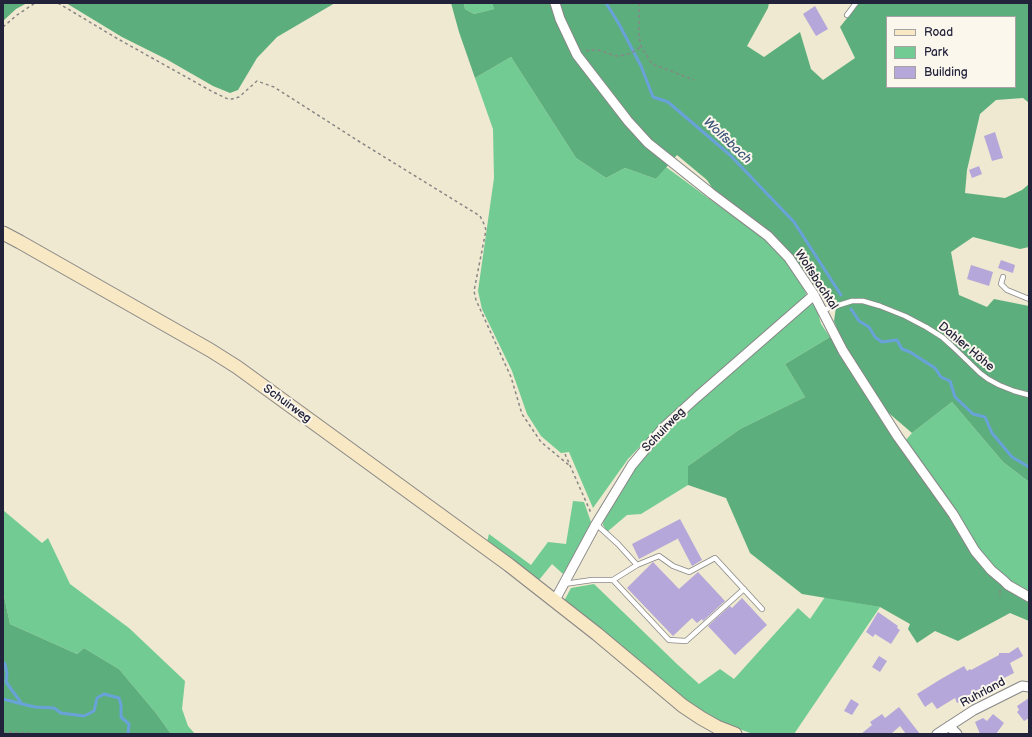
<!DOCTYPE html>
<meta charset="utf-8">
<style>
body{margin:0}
#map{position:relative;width:1032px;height:737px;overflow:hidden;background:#eee9d0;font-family:"Balsamiq Sans",sans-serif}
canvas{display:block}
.frame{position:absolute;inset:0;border:4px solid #22223b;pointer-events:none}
.legend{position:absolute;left:886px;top:16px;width:130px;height:72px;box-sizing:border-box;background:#fbf7ec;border:1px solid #a4a2a5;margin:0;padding:5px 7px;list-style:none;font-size:12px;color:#22223b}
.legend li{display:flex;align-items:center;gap:8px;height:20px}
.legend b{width:20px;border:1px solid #a4a2a5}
</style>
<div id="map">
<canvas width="1032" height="737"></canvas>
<div class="frame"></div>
<ul class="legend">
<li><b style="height:5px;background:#f8e8c3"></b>Road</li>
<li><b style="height:11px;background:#71cb92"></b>Park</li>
<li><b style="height:11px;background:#b5a7d9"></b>Building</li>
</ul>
</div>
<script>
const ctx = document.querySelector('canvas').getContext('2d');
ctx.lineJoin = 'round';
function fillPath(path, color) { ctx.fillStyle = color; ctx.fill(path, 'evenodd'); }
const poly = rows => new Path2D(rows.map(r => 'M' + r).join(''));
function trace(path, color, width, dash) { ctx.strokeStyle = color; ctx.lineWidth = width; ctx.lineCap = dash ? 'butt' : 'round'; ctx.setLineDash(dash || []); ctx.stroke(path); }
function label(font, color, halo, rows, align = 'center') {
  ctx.font = font + ' "Balsamiq Sans",sans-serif'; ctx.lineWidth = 4; ctx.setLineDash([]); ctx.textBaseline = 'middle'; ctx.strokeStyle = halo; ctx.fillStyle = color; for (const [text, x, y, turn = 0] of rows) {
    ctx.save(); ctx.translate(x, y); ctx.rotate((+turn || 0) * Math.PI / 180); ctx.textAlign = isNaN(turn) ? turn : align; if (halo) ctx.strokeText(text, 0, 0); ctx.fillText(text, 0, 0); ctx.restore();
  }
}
const green = poly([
 [464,3,492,3,494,9,474,14,465,9],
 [511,57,576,158,606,178,625,168,656,179,666,167,772,245,784,257,799,279,806,293,805,300,661,425,628,459,593,508,569,452,561,453,541,436,527,414,512,371,482,309,478,291,494,178,493,129,475,78],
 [811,304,816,305,821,324,830,337,785,364,805,397,740,429,688,466,688,485,641,514,627,515,607,532,603,525,604,517,636,464,665,430,770,337],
 [952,402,1003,462,1029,482,1029,593,1010,582,992,568,978,550,905,441,912,433],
 [573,501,584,502,592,525,563,574,552,564,539,580,487,542,489,534,531,565,548,542,566,544],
 [3,510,42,543,48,538,70,584,129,628,185,681,182,709,188,726,195,734,171,734,156,713,119,669,84,648,77,654,10,624,3,591],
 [594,584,678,665,699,684,720,669,734,679,798,608,810,619,825,597,880,607,794,734,753,734,717,721,695,707,564,601,571,588]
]);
const forest = poly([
 [3,3,27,3,16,9,3,21],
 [66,3,335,3,277,37,257,58,238,90,230,93,213,86,166,59,122,37],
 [451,3,464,3,465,9,474,14,494,9,492,3,769,3,768,8,747,46,764,57,800,32,811,69,823,80,855,58,840,27,859,3,1029,3,1029,103,1023,98,996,100,980,114,967,170,965,193,1005,198,1022,190,1029,184,1029,247,1020,249,973,237,951,252,959,295,987,307,994,299,1029,306,1029,482,1003,462,952,402,912,433,884,409,844,346,834,321,837,300,816,293,795,258,771,234,715,192,707,180,677,155,656,179,625,168,606,178,576,158,511,57,475,78,459,32],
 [887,17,1015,17,1015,87,887,87],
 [830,337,905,452,944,508,972,554,1029,599,1029,621,1010,613,958,641,935,631,917,643,908,629,910,624,880,607,802,594,750,553,726,498,688,485,688,466,740,429,805,397,785,364],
 [3,591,10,624,77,654,84,648,119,669,156,713,171,734,3,734,3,729,4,729,3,723]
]);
const stream = poly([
 [606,3,619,24,641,66,653,97,668,102,730,155,794,222,841,295],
 [851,309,859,321,869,327,875,337,882,342,897,340,902,349,910,352,935,368,941,377,950,381,955,397,973,414,985,417,992,433,1012,457,1029,467],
 [3,662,5,664,7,674,6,682,22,704,35,707,54,708,61,713,84,716,94,711,97,698,104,694,119,698,121,705,121,717,129,724,128,734],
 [3,699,22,704]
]);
const building = poly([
 [815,6,828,29,816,36,803,14],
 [995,132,1003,158,992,161,984,136],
 [979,166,982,174,972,178,969,170],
 [1001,260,1015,265,1013,273,998,268],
 [971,265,993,272,989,286,967,279],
 [680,519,702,560,692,566,678,539,679,538,639,559,632,544],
 [653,562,679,589,698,572,725,601,703,621,702,619,697,623,692,618,673,636,627,588],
 [742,598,767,625,735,655,708,626,730,606,732,608],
 [878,612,898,626,897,628,900,630,891,644,875,634,873,637,866,632],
 [1018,647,1023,656,1010,663,1014,673,982,689,983,692,975,696,974,694,957,703,955,698,937,709,932,702,925,707,917,694,941,679,964,666,967,671,970,669,971,670,999,655,999,653,1009,653],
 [879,656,887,661,880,672,872,667],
 [1029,698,1029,718,1024,721,1017,712,1019,710,1017,706],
 [851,699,859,704,852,715,844,711],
 [899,707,920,734,906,734,900,726,891,734,861,734,872,725,870,722,882,714,885,718],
 [993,714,1004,723,996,734,980,734,975,722,983,718,987,721]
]);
const path = poly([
 [58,3,118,39,213,92,228,99,232,99,239,97,257,81,274,87,360,142,480,216,484,224,486,230,474,291,476,300,511,377,522,414,541,442,570,466],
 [639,3,639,36,641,46,652,64,694,80],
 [3,27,17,15,35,3],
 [586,51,589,50,598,50,616,56,626,55,637,50,640,47],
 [565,454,591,513],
 [1000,590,1000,597],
 [3,733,9,732,42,734]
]);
const lane = poly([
 [847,15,856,3],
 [1003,277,1001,284,1007,290,1029,299],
 [823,310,852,301,863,301,880,306,905,316,926,327,942,337,952,346,980,373,988,379,999,385,1014,391,1029,395],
 [596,524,618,544,637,565],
 [613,580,669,640,686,641,744,589],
 [564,584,592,580,613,580,637,565,659,556,673,566,689,572,715,558,762,609]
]);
const street = poly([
 [555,3,560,19,577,55,628,121,648,143,712,194,768,236,789,258,814,295,843,351,898,437,953,514,975,551,991,570,1004,581,1008,585,1029,597],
 [555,600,596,524,632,465,663,428,697,397,814,295],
 [949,726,957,734],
 [937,734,974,710,1022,686,1029,687]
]);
const secondary = poly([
 [3,233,20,242,210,350,237,367,509,565,597,634,683,706,701,718,717,727,735,734]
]);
const streetNames = [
 ["Wolfsbachtal",816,280,57],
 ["Dahler Höhe",966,347,40],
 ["Schuirweg",287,404,36],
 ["Schuirweg",664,430,-46],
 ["Ruhrland",983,693,-28]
];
const waterNames = [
 ["Wolfsbach",727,141,43]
];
fillPath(green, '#71cb92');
fillPath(forest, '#5caf7c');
trace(stream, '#69a2d8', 3);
fillPath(building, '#b5a7d9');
trace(lane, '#888686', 6);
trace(street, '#888686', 11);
trace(secondary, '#888686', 15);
trace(path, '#888686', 1.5, [3, 3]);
trace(lane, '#fff', 4.5);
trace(street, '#fff', 9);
trace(secondary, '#f8e8c3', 13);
label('12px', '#22223b', '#fbf7ec', streetNames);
label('italic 13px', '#3e557a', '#fbf7ec', waterNames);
</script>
